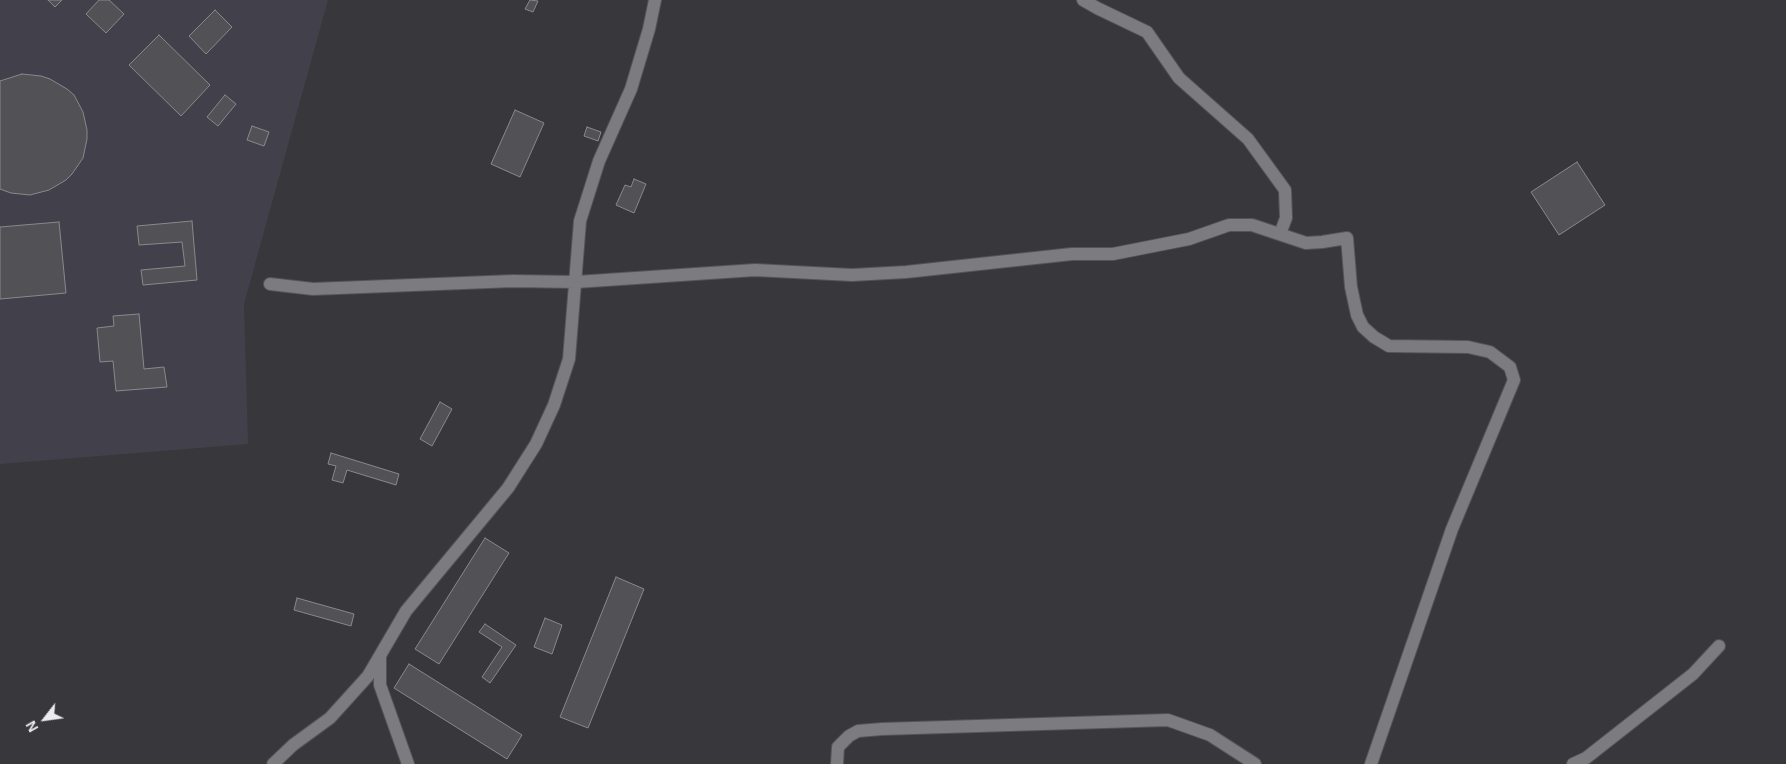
<!DOCTYPE html>
<style>
body{margin:0}
#map{position:relative;width:1786px;height:764px;overflow:hidden;background:#37373c;font-family:Arial,sans-serif}
canvas{display:block}
.north{position:absolute;left:20px;top:694px;width:50px;height:50px;-webkit-text-stroke:4px #37373c;paint-order:stroke;rotate:240deg;font-size:14px;font-weight:700;line-height:20px;text-align:center;color:#ececef}
.north::after{content:'';display:block;margin:auto;width:18px;height:22px;background:#ececef;clip-path:polygon(50% 0,100% 100%,50% 72%,0 100%)}
</style>
<div id="map">
<canvas width="1786" height="764"></canvas>
<div class="north">N</div>
</div>
<script>
const ctx = document.querySelector('canvas').getContext('2d');
ctx.lineJoin = 'round';
function fillPath(path, color) { ctx.fillStyle = color; ctx.fill(path, 'evenodd'); }
const poly = rows => new Path2D(rows.map(r => 'M' + r).join(''));
function trace(path, color, width, dash) { ctx.strokeStyle = color; ctx.lineWidth = width; ctx.lineCap = dash ? 'butt' : 'round'; ctx.setLineDash(dash || []); ctx.stroke(path); }
const built = poly([
 [0,0,328,0,244,304,248,444,0,464]
]);
const building = poly([
 [48,0,62,0,55,7,48,0],
 [99,0,109,0,124,14,106,33,86,14,99,0],
 [530,0,538,1,533,12,525,9,530,0],
 [215,10,232,27,206,54,189,36,215,10],
 [159,35,210,85,181,116,129,65,159,35],
 [22,74,41,76,50,79,67,89,74,95,83,112,87,130,87,139,83,158,72,174,66,180,49,190,30,195,11,193,0,189,0,81,22,74],
 [225,95,236,104,218,126,207,117,225,95],
 [515,110,544,123,520,177,491,164,515,110],
 [252,126,269,132,264,146,247,140,252,126],
 [587,127,601,132,598,141,584,136,587,127],
 [1577,162,1605,205,1559,235,1531,192,1577,162],
 [634,179,646,184,634,213,616,205,625,185,631,187,634,179],
 [192,221,197,280,143,285,141,270,185,266,182,242,139,245,137,226,192,221],
 [59,222,66,293,0,299,0,227,59,222],
 [139,314,144,369,164,367,167,387,116,391,113,361,100,362,97,328,114,326,113,316,139,314],
 [440,402,452,409,432,446,420,439,440,402],
 [331,453,399,474,396,485,347,470,343,483,332,480,336,466,328,464,331,453],
 [485,538,509,553,439,664,415,649,485,538],
 [616,577,644,589,588,728,560,717,616,577],
 [297,598,354,614,351,626,294,610,297,598],
 [545,618,562,625,552,654,534,647,545,618],
 [485,624,516,645,490,683,482,677,502,647,479,632,485,624],
 [409,664,522,735,507,759,394,688,409,664]
]);
const street = poly([
 [1083,0,1097,8,1147,32,1179,78,1248,139,1285,190,1286,218,1280,234],
 [270,284,313,289,513,281,576,282,755,270,852,275,906,272,1072,254,1113,254,1189,239,1229,225,1252,225,1306,243,1322,242,1347,238,1351,287,1357,315,1363,327,1374,337,1389,346,1468,347,1490,352,1510,367,1514,380,1452,529,1371,764],
 [380,656,380,685,408,764],
 [273,764,293,745,330,718,368,676,406,611,508,488,536,444,554,405,569,359,580,221,599,161,631,89,649,29,655,0],
 [837,764,838,747,849,736,858,731,882,729,1168,720,1210,735,1255,764],
 [1573,764,1586,758,1693,674,1719,646]
]);
fillPath(built, '#42414b');
fillPath(building, '#525156');
trace(building, '#88888d', 1);
trace(street, '#545458', 14);
trace(street, '#7b7b80', 12);
</script>
